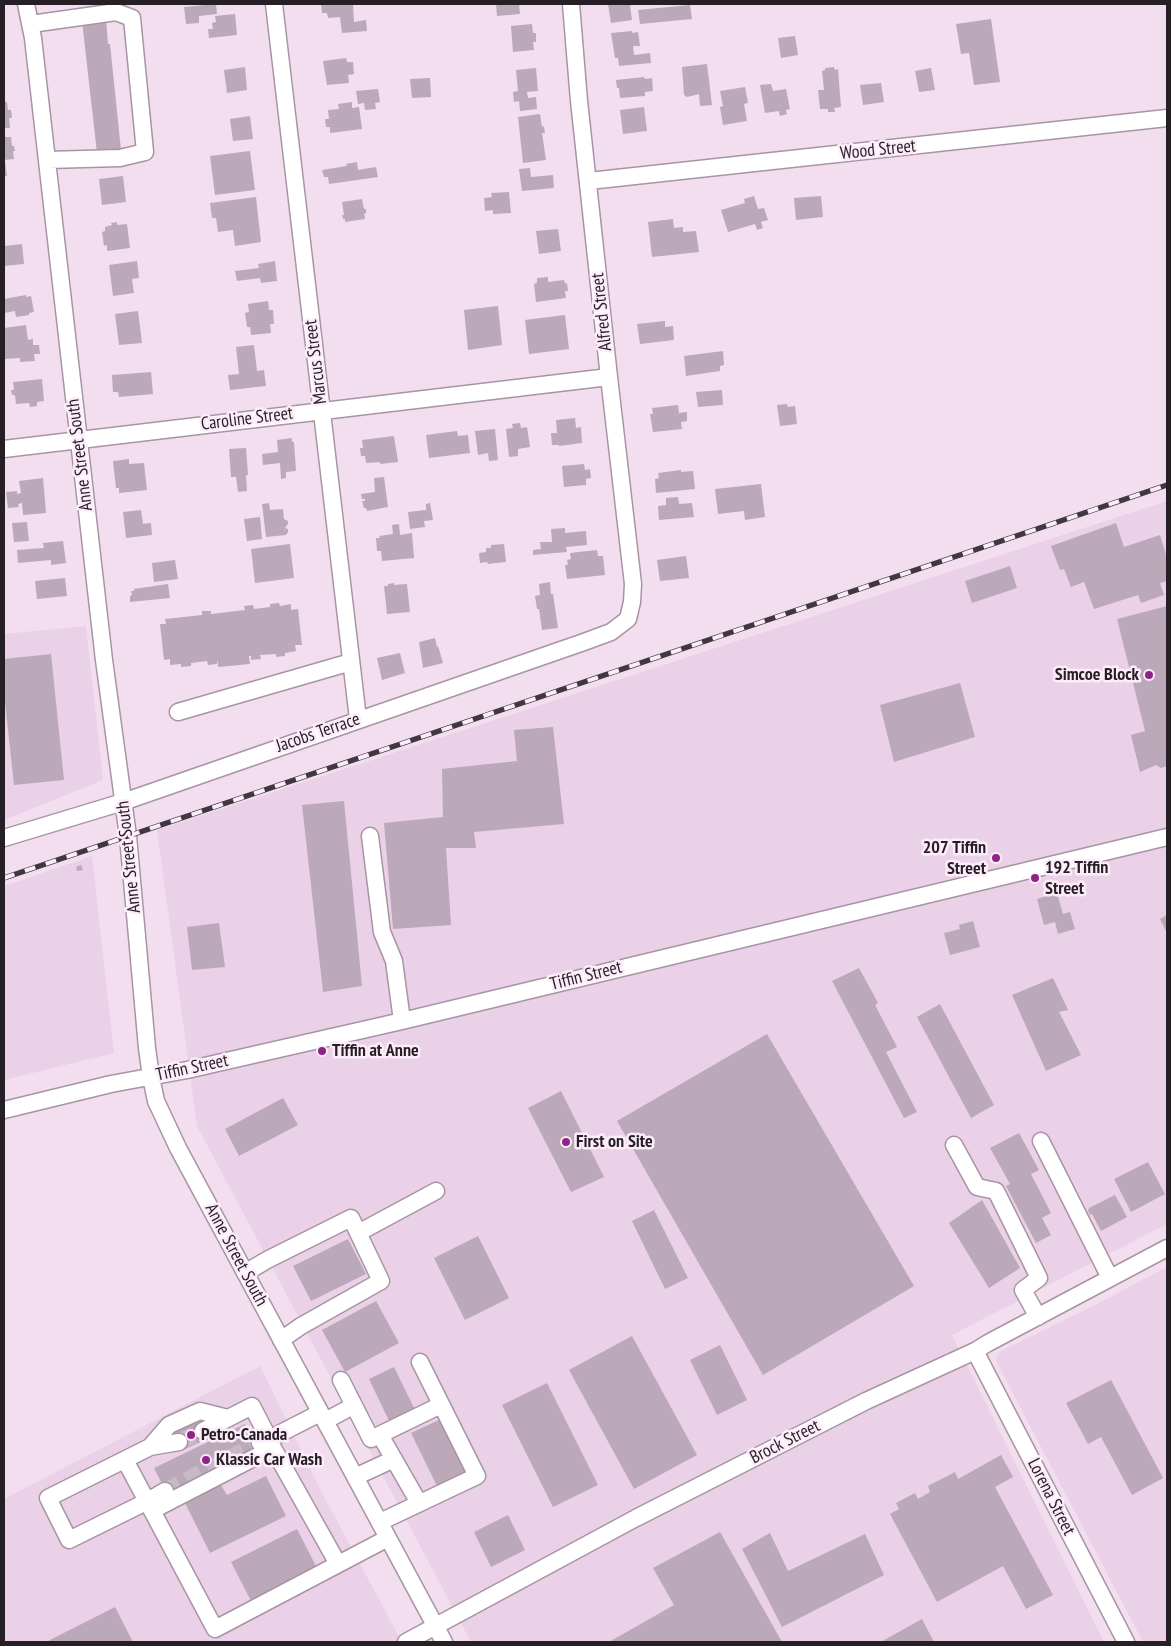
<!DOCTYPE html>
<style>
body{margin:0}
#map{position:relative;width:1171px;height:1646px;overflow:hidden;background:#f2deef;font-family:"PT Sans Narrow",sans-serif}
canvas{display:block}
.frame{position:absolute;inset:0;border:5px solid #271f26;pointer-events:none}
</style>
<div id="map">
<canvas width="1171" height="1646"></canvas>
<div class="frame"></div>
</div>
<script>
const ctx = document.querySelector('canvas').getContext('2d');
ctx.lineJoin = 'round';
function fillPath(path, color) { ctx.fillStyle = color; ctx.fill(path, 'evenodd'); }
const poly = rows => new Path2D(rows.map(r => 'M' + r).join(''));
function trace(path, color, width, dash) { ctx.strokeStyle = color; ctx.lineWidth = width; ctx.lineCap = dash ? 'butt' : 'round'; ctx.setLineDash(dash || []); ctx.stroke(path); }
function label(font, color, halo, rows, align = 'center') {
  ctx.font = font + ' "PT Sans Narrow",sans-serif'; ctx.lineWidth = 5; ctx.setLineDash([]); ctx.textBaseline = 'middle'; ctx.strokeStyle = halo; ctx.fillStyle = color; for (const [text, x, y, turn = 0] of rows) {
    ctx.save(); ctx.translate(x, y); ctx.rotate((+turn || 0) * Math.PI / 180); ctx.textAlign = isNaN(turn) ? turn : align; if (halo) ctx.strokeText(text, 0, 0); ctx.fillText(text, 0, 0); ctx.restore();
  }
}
const built = poly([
 [1167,501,1167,1224,952,1335,1104,1642,471,1642,197,1126,157,830],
 [86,626,103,780,4,820,4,634],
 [92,856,114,1053,4,1080,4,886],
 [1167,1267,1167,1642,1143,1642,996,1361,997,1355,1001,1351,1095,1305],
 [260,1366,323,1495,402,1642,5,1642,4,1499]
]);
const building = poly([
 [216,4,217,14,199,16,199,23,186,24,184,7],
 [321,4,353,4,354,22,366,20,367,31,342,33,340,17,328,18,327,13,322,13],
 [496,4,519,4,520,14,497,16],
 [608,4,632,4,632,5,630,6,632,20,611,23],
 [690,5,692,19,640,24,638,10],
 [235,14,237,35,209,38,208,29,213,29,212,23,216,22,215,16],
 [106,18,108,44,110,44,121,150,97,153,82,21],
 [991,19,1000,82,974,85,969,53,961,54,956,24],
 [532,24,533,33,536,33,536,42,533,42,534,50,513,52,511,26],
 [632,31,632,33,638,32,640,46,633,46,634,55,650,53,651,63,619,66,618,58,615,58,611,33],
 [795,36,798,55,781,58,778,38],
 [346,58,347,62,353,62,354,74,348,75,349,83,327,85,323,61],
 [707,64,712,105,700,106,699,94,687,97,684,95,682,67],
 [245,67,247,90,227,93,224,70],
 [834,67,835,70,838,69,841,107,834,108,835,112,828,112,828,109,820,109,818,90,824,90,822,71,825,70,825,68],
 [536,68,538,91,527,92,528,98,536,97,537,109,520,111,519,101,514,102,513,92,518,91,516,70],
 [931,68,935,90,919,92,915,71],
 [644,77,645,79,652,78,653,91,645,92,645,96,620,98,619,88,617,88,616,80],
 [430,78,431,97,412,98,410,79],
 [881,83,884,102,863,105,860,85],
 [771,84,773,91,786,89,790,109,786,110,787,114,780,116,779,111,765,113,760,85],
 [745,87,748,103,744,104,747,121,723,125,720,107,723,106,720,91],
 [378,89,380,102,375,103,376,109,365,110,364,103,358,104,356,91],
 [4,102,7,102,8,110,11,110,12,118,9,118,10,128,4,128],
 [352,102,352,108,359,107,362,129,330,133,330,127,326,127,325,119,329,119,328,110,339,109,338,104],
 [644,107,647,131,623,134,620,110],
 [540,114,542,127,544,126,545,133,542,133,546,160,523,163,518,117],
 [250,116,253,139,233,141,230,119],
 [4,137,11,137,12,146,14,146,15,151,13,151,14,159,4,160],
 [250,151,255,190,215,195,210,156],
 [4,161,5,161,7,176,4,176],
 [357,162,358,170,376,167,378,177,329,184,328,177,324,177,322,170,347,166,346,164],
 [530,168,531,177,553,175,554,188,522,191,519,169],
 [123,176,126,202,102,205,99,179],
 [509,192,511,213,493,214,493,210,485,211,484,198,492,197,491,193],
 [754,196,758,209,764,208,768,220,761,222,763,228,757,230,755,224,728,232,721,210,745,203,744,199],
 [821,196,823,217,796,220,794,198],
 [256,197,261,242,235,246,233,230,218,232,216,218,212,218,210,203],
 [362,199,364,209,366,209,366,213,364,214,365,219,345,222,345,219,343,219,342,215,344,215,342,202],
 [673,219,674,228,683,227,683,232,696,231,699,252,652,257,648,222],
 [117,222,117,225,127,224,130,248,107,251,107,245,104,246,102,232,105,231,105,227,112,225,111,223],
 [558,229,561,251,539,254,536,231],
 [22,244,24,264,4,266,4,246],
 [137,261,139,278,132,279,134,293,113,296,109,265],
 [275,261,277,281,261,283,260,278,237,281,235,271,259,268,258,264],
 [548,277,548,282,564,280,565,284,567,283,568,291,565,291,566,298,536,302,534,284,537,283,537,278],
 [26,295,26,297,31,296,34,312,29,313,29,315,16,317,15,311,4,313,4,299],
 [268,301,269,310,273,310,274,324,270,324,271,333,251,335,250,327,247,327,245,313,249,312,248,304],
 [498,306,502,345,468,350,464,310],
 [138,311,142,343,119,345,115,314],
 [565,315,569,349,529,354,525,320],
 [665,321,665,327,673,326,674,340,640,344,637,324],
 [26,325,28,340,33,339,33,345,39,345,40,354,34,354,35,361,20,362,20,358,4,359,4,328],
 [254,345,257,371,264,370,266,386,230,390,228,375,239,374,236,347],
 [723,351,724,365,720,366,720,371,686,376,684,356],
 [151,372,153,394,119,397,118,392,113,392,112,375],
 [42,379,44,401,37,402,37,406,30,407,29,403,16,404,15,395,12,395,11,390,14,390,13,382],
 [722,390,723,405,698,407,696,392],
 [787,404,788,407,795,406,797,424,780,426,777,405],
 [678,405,679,413,687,412,687,421,681,422,682,429,653,432,650,414,653,414,652,408],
 [575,418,576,428,581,427,582,443,559,446,559,445,552,445,551,433,557,433,556,420],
 [520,423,521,428,527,427,530,447,518,449,518,456,509,457,506,429,513,428,512,424],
 [495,429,498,460,489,461,488,453,478,455,475,431],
 [457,431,458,436,468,435,470,453,429,458,426,435],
 [394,436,398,462,380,464,380,462,366,463,365,456,361,456,360,448,363,448,362,440],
 [292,438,292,442,294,442,296,471,286,472,286,478,281,479,280,463,263,465,262,454,278,452,277,440],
 [246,448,248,475,246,475,247,491,238,492,236,477,231,477,229,449],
 [129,459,129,464,144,463,147,490,119,493,119,488,116,488,113,461],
 [584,464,585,470,590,469,591,478,586,479,586,485,564,487,562,466],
 [681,470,681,472,693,471,695,489,656,493,655,479,659,478,658,473],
 [384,477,388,507,367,511,366,508,364,508,362,501,365,501,365,499,362,499,361,494,375,492,374,478],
 [43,478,46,513,23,515,22,503,18,504,19,507,8,508,6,492,17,491,17,494,21,493,19,481],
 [761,484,765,517,745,520,744,511,718,514,715,489],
 [678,497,679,504,692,503,694,517,659,520,658,506,666,505,666,498],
 [269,503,270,510,283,509,284,519,288,521,288,524,285,528,288,529,288,532,286,535,266,537,262,504],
 [430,503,433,520,424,521,425,527,410,529,408,512,426,510,426,504],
 [141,510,143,524,151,523,152,535,126,538,123,512],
 [260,517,262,539,247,541,244,519],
 [27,522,29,541,14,542,12,523],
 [1116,523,1124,547,1160,535,1167,558,1167,581,1160,583,1164,595,1141,603,1138,595,1094,609,1084,582,1071,587,1064,569,1060,570,1051,546],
 [399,524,400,535,412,533,414,558,382,561,381,551,377,551,376,538,380,538,379,536,393,534,392,525],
 [565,528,565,533,586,531,587,545,566,547,567,552,533,555,533,550,541,549,540,542,552,542,551,529],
 [63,541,66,563,51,565,51,560,18,563,17,550,44,548,43,543],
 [290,544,294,578,255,583,251,549],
 [504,544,506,562,488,564,487,562,480,563,479,553,486,552,486,548,491,548,491,545],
 [597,550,598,556,603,556,605,575,567,579,565,565,568,565,567,560,571,559,570,553],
 [686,556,689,578,660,581,657,560],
 [175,560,178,579,154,582,152,563],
 [1010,566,1017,588,972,603,965,581],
 [65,578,67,596,37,599,35,581],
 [550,582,551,594,553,594,558,628,542,630,539,609,537,609,535,596,540,595,539,584],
 [394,583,394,585,407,584,410,612,387,614,384,586,388,586,388,584],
 [168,584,170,598,130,602,130,596,132,595,131,591,134,591,134,589],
 [279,603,280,606,291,604,291,610,298,609,302,645,295,645,296,651,285,653,285,656,276,657,276,654,260,655,261,659,251,660,251,656,249,656,250,664,218,667,218,660,217,664,208,665,207,661,191,663,191,666,181,667,181,664,170,665,170,659,164,660,160,624,166,624,165,619,202,615,202,611,211,611,211,614,245,610,244,606,253,605,254,609,270,607,270,604],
 [1167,606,1167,766,1161,768,1156,765,1140,772,1131,735,1145,731,1117,619],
 [435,638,437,647,438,646,443,663,423,668,419,642],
 [400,653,405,673,382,680,377,658],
 [51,654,64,780,14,785,4,693,4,659],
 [960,683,975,737,894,762,880,705],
 [553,727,564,824,474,832,476,848,446,848,451,925,393,929,384,823,443,817,442,769,517,761,514,730],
 [344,801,362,986,323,992,302,805],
 [81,865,83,870,77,871,76,867],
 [1057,893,1063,914,1070,912,1075,929,1058,934,1055,922,1044,925,1037,899],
 [1167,915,1167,933,1160,919],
 [973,921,980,947,950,955,944,933,960,929,959,925],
 [219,923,225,967,192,970,187,927],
 [859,968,878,1003,875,1005,897,1047,886,1052,917,1112,904,1118,832,981],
 [1053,978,1068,1010,1059,1012,1081,1055,1046,1071,1012,995],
 [940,1004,994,1105,971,1118,917,1017],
 [767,1034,914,1286,763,1375,617,1121],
 [561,1091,604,1177,571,1192,528,1108],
 [283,1098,298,1125,239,1156,225,1129],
 [1019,1133,1039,1170,1031,1174,1051,1213,1042,1218,1051,1235,1036,1243,1006,1186,1010,1184,990,1148],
 [1148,1162,1165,1194,1131,1212,1114,1179],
 [1115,1195,1127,1217,1101,1231,1092,1214,1090,1215,1088,1210,1089,1208],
 [982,1200,1020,1268,989,1288,949,1223],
 [654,1210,688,1278,665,1289,632,1221],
 [478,1236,509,1298,465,1320,434,1258],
 [348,1239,366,1274,311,1301,293,1266],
 [376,1301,399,1343,345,1372,322,1330],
 [632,1336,697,1455,634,1489,569,1370],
 [720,1345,747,1400,717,1415,690,1360],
 [394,1367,417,1414,392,1427,369,1379],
 [1111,1380,1163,1478,1132,1495,1101,1437,1088,1444,1066,1403],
 [547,1383,598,1485,553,1507,502,1405],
 [441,1419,468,1474,438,1488,411,1433],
 [198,1421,207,1439,183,1450,174,1432],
 [245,1424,259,1452,168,1496,154,1468],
 [1001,1455,1013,1477,995,1487,1053,1595,1026,1609,1003,1566,937,1602,890,1514,899,1509,896,1503,915,1493,918,1499,930,1492,928,1486,955,1472,958,1479],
 [266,1476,286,1516,210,1553,185,1503,221,1485,227,1495],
 [508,1515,525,1550,491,1567,474,1532],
 [297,1529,318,1570,252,1603,231,1562],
 [720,1532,782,1642,609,1642,674,1605,653,1568],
 [770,1533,788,1571,865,1534,884,1575,782,1627,742,1549],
 [115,1607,133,1642,46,1642],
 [922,1619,934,1642,881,1642,895,1634]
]);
const minorTunnel = poly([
 [179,1442,203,1431],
 [165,1491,255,1445]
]);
const minor = poly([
 [26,4,33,38,104,660,128,836,147,1048,151,1077,156,1101,178,1148,444,1642],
 [274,4,358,719],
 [31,24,116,12,132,18,145,152,120,158,47,160],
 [589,181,1167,118],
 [4,449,609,377],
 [178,712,351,662],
 [370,836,382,932,394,961,402,1021],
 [4,838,123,802,584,642,611,632,628,619,632,602,633,584,609,377,579,101,571,4],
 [4,1110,111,1084,187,1070,402,1021,1167,837],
 [1041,1141,1110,1278],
 [954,1145,977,1187,996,1191,1039,1278,1023,1290,1038,1317],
 [358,1233,436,1191],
 [245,1273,267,1260,351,1218,381,1281,301,1326,281,1340],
 [975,1351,1126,1642],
 [341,1380,371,1439,441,1405],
 [325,1421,353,1406],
 [203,1431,252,1406,269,1439,260,1443],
 [380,1435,419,1503],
 [150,1447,169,1425,200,1411,228,1418],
 [273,1448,338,1564],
 [125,1460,215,1629,388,1538],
 [355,1477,394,1459],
 [165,1491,148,1501,69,1540,48,1498,150,1447,179,1442],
 [153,1510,273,1448,269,1439,320,1413],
 [380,1522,477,1476,420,1362],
 [406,1642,636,1518,866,1401,975,1351,988,1343,1167,1248]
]);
const rail = poly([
 [4,878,1167,485]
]);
const markers = [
 [1149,675,5,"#8f2488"],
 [996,858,5,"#8f2488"],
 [1035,878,5,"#8f2488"],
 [322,1051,5,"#8f2488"],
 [566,1142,5,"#8f2488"],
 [191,1435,5,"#8f2488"],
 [206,1460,5,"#8f2488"]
];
const streetNames = [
 ["Wood Street",878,150,-6],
 ["Alfred Street",602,312,-96],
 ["Marcus Street",316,362,-97],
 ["Caroline Street",247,419,-7],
 ["Anne Street South",80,455,-97],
 ["Jacobs Terrace",318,733,-19],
 ["Anne Street South",129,857,-96],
 ["Tiffin Street",586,976,-14],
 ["Tiffin Street",192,1068,-12],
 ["Anne Street South",236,1255,62],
 ["Brock Street",785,1442,-27],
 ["Lorena Street",1051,1497,63]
];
const poiNames = [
 ["Simcoe Block",1139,675,"right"],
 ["207 Tiffin",986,848,"right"],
 ["Street",986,869,"right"],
 ["192 Tiffin",1045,868],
 ["Street",1045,889],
 ["Tiffin at Anne",332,1051],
 ["First on Site",576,1142],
 ["Petro-Canada",201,1435],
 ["Klassic Car Wash",216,1460]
];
fillPath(built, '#ebd1e7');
fillPath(building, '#bba8b8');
trace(minorTunnel, '#c9b8c7', 16, [16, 8]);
trace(minor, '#a794a4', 19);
trace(minor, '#fff', 16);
trace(rail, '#40373f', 5.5);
trace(rail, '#fdedfa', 4, [11]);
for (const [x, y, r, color] of markers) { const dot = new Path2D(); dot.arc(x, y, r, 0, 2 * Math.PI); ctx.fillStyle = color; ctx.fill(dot); trace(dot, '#fdedfa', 2); }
label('18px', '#271f26', '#fdedfa', streetNames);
label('bold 18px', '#271f26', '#fdedfa', poiNames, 'left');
</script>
